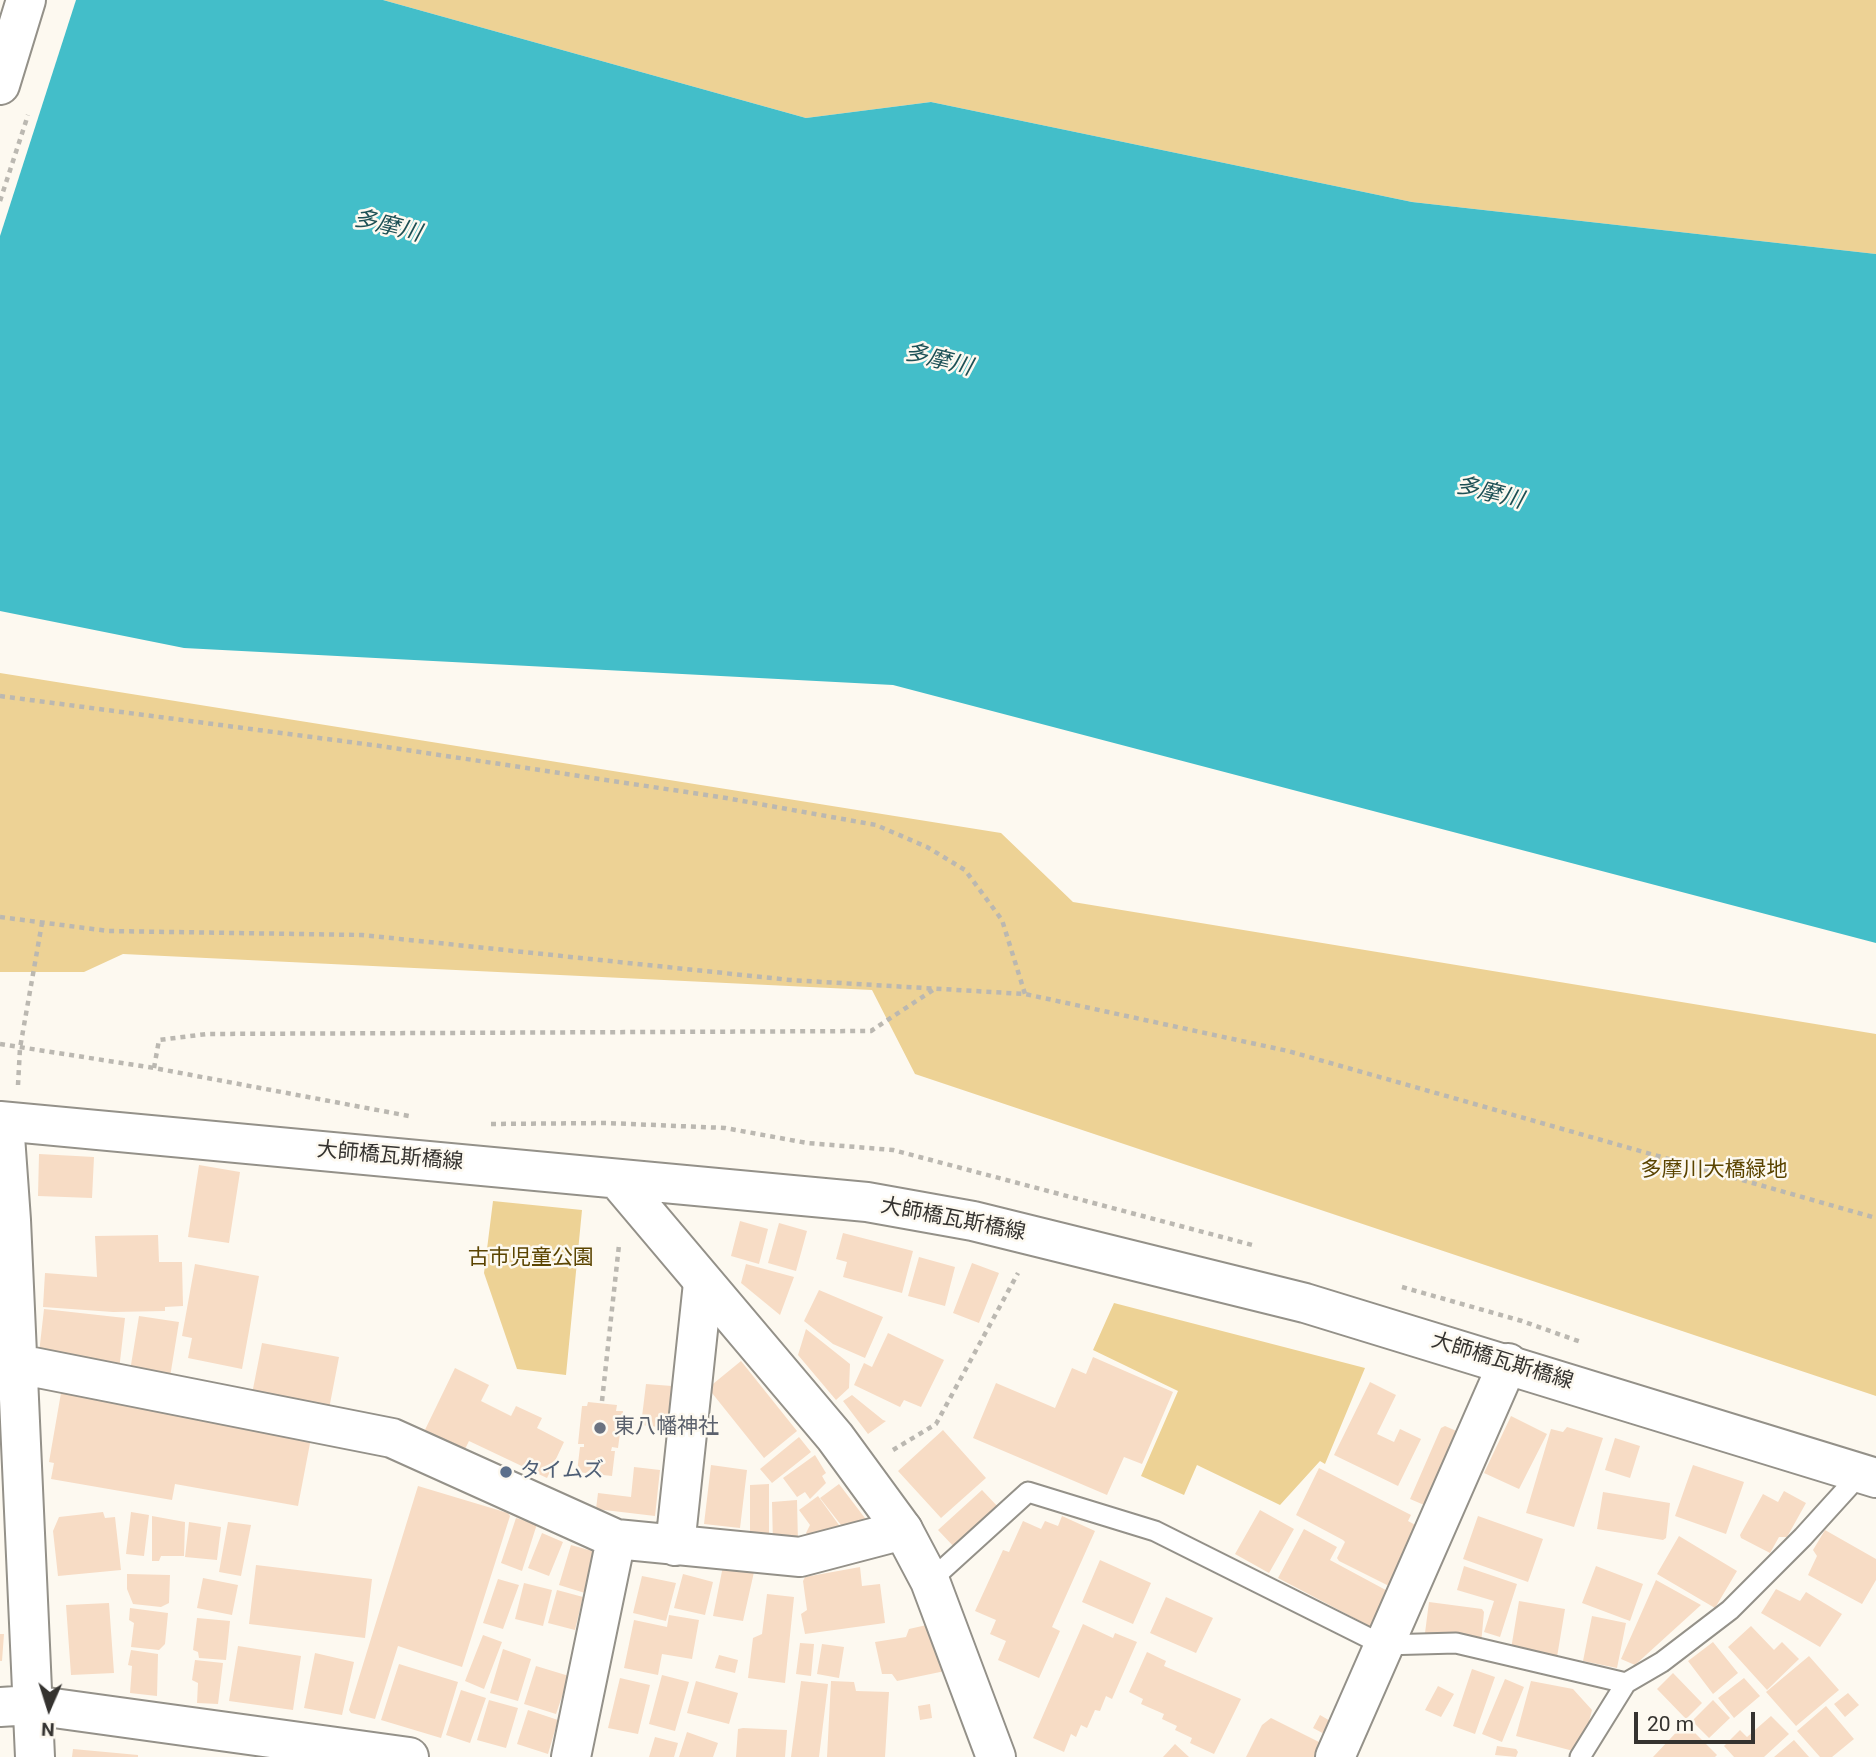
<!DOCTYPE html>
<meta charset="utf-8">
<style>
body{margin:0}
#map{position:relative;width:1876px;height:1757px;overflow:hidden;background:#fdf9f0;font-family:Roboto,sans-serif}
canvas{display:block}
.north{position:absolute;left:14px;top:1673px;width:70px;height:70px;-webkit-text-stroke:5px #fdf9f0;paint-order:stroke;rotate:183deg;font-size:19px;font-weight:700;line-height:28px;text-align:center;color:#353330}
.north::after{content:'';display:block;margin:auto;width:24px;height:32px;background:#353330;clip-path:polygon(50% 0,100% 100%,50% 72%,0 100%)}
.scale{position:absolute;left:1634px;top:1712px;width:121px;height:32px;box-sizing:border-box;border:4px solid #353330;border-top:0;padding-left:9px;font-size:21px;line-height:24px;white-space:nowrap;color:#353330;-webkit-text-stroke:5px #fdf9f0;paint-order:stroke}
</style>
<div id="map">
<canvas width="1876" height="1757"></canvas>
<div class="north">N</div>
<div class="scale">20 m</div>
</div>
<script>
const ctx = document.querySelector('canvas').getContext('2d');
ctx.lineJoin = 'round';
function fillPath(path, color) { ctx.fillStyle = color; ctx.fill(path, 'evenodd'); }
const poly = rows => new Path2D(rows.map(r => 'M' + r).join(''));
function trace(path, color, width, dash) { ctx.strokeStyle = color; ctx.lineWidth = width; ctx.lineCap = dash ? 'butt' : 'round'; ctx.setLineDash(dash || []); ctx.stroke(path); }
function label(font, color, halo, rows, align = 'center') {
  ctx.font = font + ' Roboto,"Noto Sans JP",sans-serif'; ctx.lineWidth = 5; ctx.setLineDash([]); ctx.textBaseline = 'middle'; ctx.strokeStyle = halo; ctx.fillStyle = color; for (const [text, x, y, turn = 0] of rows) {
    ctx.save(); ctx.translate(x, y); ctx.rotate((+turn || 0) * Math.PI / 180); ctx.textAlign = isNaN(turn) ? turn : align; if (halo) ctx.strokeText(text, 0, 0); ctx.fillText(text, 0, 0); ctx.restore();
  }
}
const green = poly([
 [383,0,1876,0,1876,254,1412,202,931,102,806,118],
 [0,673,1001,833,1073,902,1876,1034,1876,1396,915,1074,872,990,123,954,84,972,0,972],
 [493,1201,582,1210,566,1375,517,1369,484,1273],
 [1114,1303,1365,1368,1325,1464,1320,1461,1280,1505,1197,1465,1184,1495,1141,1476,1178,1391,1093,1350]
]);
const water = poly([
 [0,0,383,0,806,118,931,102,1412,202,1876,254,1876,943,893,685,184,648,0,611]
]);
const pier = poly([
 [0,0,76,0,0,236]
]);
const building = poly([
 [39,1154,94,1157,92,1198,38,1196],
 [199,1165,240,1172,229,1243,188,1237],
 [740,1221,768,1229,759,1264,731,1256],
 [779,1223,807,1231,796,1271,768,1263],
 [843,1233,913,1251,902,1293,843,1277,847,1262,836,1259],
 [158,1235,159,1262,182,1262,183,1306,165,1307,165,1311,113,1312,43,1307,45,1273,97,1277,95,1236],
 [919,1257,955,1267,945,1306,908,1296],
 [972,1263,999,1273,979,1323,953,1313],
 [195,1264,259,1276,242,1369,188,1358,192,1338,182,1336],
 [746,1264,794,1277,780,1315,741,1283],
 [819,1290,883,1317,865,1358,833,1344,804,1321],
 [44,1309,125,1318,119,1370,38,1362],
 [139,1316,179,1322,170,1377,130,1371],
 [806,1329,850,1364,849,1388,836,1400,798,1355],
 [888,1333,944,1360,921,1407,904,1400,900,1407,854,1385,864,1363,872,1367],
 [262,1343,339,1357,329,1409,252,1394],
 [1093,1357,1173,1392,1142,1464,1124,1457,1107,1495,973,1438,996,1383,1055,1408,1072,1368,1086,1374],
 [741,1361,797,1431,764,1458,708,1388],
 [455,1368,489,1385,481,1401,511,1416,516,1406,542,1418,537,1428,564,1442,547,1478,469,1441,462,1455,422,1436],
 [1370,1382,1396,1395,1377,1434,1394,1442,1400,1429,1421,1439,1398,1486,1334,1455],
 [646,1384,672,1386,667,1428,641,1425],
 [61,1393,311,1438,298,1506,175,1484,172,1500,51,1479,54,1463,49,1462],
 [852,1395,883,1420,886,1421,868,1434,843,1401],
 [588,1402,617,1405,616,1411,623,1411,618,1448,612,1447,611,1451,615,1451,612,1476,577,1472,580,1447,584,1447,584,1444,578,1444,582,1406,587,1406],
 [1511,1416,1547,1434,1519,1489,1484,1473],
 [1445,1426,1470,1437,1436,1510,1410,1499,1441,1428],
 [1567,1427,1603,1438,1574,1527,1526,1513,1551,1429,1563,1432],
 [943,1430,986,1478,941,1518,898,1471],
 [799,1437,811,1452,772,1483,760,1469],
 [1615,1438,1640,1446,1630,1478,1605,1470],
 [815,1455,826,1473,822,1476,826,1483,810,1499,805,1492,797,1497,783,1478],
 [711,1465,747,1470,740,1528,704,1524],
 [1693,1465,1744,1482,1726,1534,1675,1516],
 [634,1467,660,1470,655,1516,596,1509,598,1493,631,1497],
 [1319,1468,1411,1515,1408,1521,1419,1527,1389,1586,1339,1561,1337,1558,1345,1542,1343,1540,1296,1515],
 [769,1484,769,1539,750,1539,750,1485],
 [839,1484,871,1526,848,1534,820,1498],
 [418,1486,508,1513,510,1516,462,1667,398,1646,375,1719,351,1713,349,1710],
 [982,1490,1000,1509,956,1549,938,1530],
 [1784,1491,1806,1503,1787,1537,1779,1537,1770,1553,1741,1538,1740,1535,1763,1494,1778,1502],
 [1603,1492,1670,1503,1666,1538,1663,1540,1597,1529],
 [818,1496,844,1532,814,1544,806,1533,810,1525,799,1510],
 [797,1500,798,1543,773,1545,772,1502],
 [1260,1510,1294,1529,1269,1573,1235,1554],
 [103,1512,105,1518,115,1517,121,1570,58,1576,53,1531,59,1517],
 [131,1512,149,1515,144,1556,126,1554],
 [152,1516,185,1522,184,1556,161,1556,159,1561,152,1561],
 [1062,1516,1095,1531,1052,1627,1060,1631,1039,1678,998,1660,1006,1641,990,1634,996,1620,975,1611,1003,1550,1009,1552,1023,1521,1041,1529,1045,1521,1058,1526],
 [1478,1516,1543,1539,1528,1582,1463,1559],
 [516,1518,537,1524,522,1571,501,1563],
 [189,1522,221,1527,217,1560,185,1557],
 [228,1522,251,1525,241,1576,219,1572],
 [1304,1529,1337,1547,1330,1560,1395,1595,1377,1630,1278,1578],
 [1825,1530,1876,1559,1876,1580,1862,1604,1808,1575,1817,1556,1813,1550],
 [542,1533,563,1542,549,1576,528,1568],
 [1679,1536,1737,1571,1715,1608,1657,1574],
 [571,1545,596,1552,585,1593,559,1585],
 [1100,1560,1151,1583,1133,1624,1082,1602],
 [256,1565,372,1579,365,1638,249,1624],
 [723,1566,754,1572,743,1621,713,1616],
 [1464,1566,1517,1584,1500,1637,1484,1632,1494,1601,1457,1590],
 [1596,1566,1643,1584,1630,1621,1582,1603],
 [860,1567,862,1586,880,1584,885,1623,805,1634,801,1614,807,1610,803,1581,805,1577],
 [127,1574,170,1575,169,1603,161,1607,133,1604,127,1589],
 [683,1574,713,1582,705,1615,674,1608],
 [642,1576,676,1583,666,1621,633,1613],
 [203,1578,238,1585,232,1615,197,1608],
 [498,1579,519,1585,503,1629,483,1623],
 [1656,1580,1701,1605,1635,1665,1621,1659],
 [524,1583,552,1590,543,1626,515,1619],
 [1776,1589,1800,1601,1806,1592,1842,1614,1820,1647,1761,1613],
 [557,1590,583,1597,575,1630,548,1623],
 [767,1594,794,1597,785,1683,748,1678,753,1638,762,1634],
 [1166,1597,1213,1618,1196,1653,1150,1633],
 [1519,1601,1565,1609,1557,1657,1511,1649],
 [1429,1602,1482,1609,1484,1612,1481,1644,1427,1638,1425,1633],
 [109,1603,114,1673,71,1675,66,1605],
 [130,1608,168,1613,165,1644,159,1650,131,1647,134,1623,129,1620],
 [669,1615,699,1620,692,1659,662,1654,658,1675,624,1668,634,1620,667,1627],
 [1592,1616,1626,1623,1617,1668,1583,1661],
 [197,1618,230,1621,226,1660,199,1658,198,1652,193,1650],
 [931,1624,945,1671,897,1681,892,1674,882,1674,875,1642,906,1637,909,1629],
 [1083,1624,1113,1638,1115,1633,1137,1642,1112,1699,1106,1696,1100,1711,1095,1710,1087,1728,1081,1725,1076,1737,1071,1734,1064,1752,1033,1738],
 [1751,1626,1774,1650,1782,1642,1799,1659,1767,1690,1728,1647],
 [0,1634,4,1634,2,1661,0,1661],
 [483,1635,502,1642,484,1689,465,1681],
 [1713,1642,1738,1673,1713,1694,1688,1661],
 [800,1643,814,1644,811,1676,796,1674],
 [822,1644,844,1647,839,1678,817,1674],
 [238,1646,301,1656,293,1710,229,1701],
 [503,1649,531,1659,518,1701,490,1693],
 [131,1650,158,1654,157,1696,130,1693,132,1666,128,1665],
 [1147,1652,1166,1661,1164,1666,1241,1699,1214,1754,1190,1743,1192,1738,1175,1730,1177,1726,1162,1719,1164,1714,1141,1704,1143,1699,1129,1692],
 [315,1653,354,1662,342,1715,304,1708],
 [719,1655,738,1660,735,1673,715,1668],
 [1809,1656,1839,1690,1796,1726,1766,1692],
 [195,1660,223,1663,218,1704,197,1703,198,1683,192,1680],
 [399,1664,458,1682,441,1738,381,1720],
 [536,1666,569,1676,556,1714,524,1704],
 [1472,1669,1495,1677,1475,1734,1453,1726],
 [1673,1673,1702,1703,1686,1719,1657,1689],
 [662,1675,689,1682,675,1731,649,1724],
 [620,1678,650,1685,638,1734,608,1728],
 [1744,1678,1760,1696,1734,1718,1718,1698],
 [1505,1679,1524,1687,1502,1742,1482,1734],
 [696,1681,738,1693,729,1724,687,1713],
 [801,1681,828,1684,819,1757,791,1757],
 [831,1681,854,1682,856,1691,889,1692,885,1757,827,1757],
 [1531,1681,1573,1689,1592,1710,1581,1753,1516,1736],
 [1438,1686,1454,1694,1441,1717,1425,1710],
 [461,1690,486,1698,470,1743,446,1735],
 [1848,1693,1859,1705,1845,1717,1834,1704],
 [489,1700,518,1708,506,1748,477,1740],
 [1713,1700,1730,1718,1709,1738,1692,1721],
 [930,1704,932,1718,920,1720,918,1706],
 [1826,1706,1854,1739,1832,1757,1820,1757,1797,1731],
 [528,1710,558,1720,548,1754,517,1744],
 [1320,1715,1337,1725,1330,1737,1313,1728],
 [1771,1716,1789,1734,1764,1757,1734,1757,1724,1746,1740,1730,1747,1737],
 [1271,1718,1327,1746,1321,1757,1246,1757,1262,1725],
 [1685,1723,1717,1755,1715,1757,1653,1757],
 [743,1728,787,1730,785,1757,736,1757,738,1729],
 [687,1732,718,1743,713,1757,679,1757],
 [655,1737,678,1743,674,1757,649,1757],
 [1794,1740,1809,1757,1774,1757],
 [1175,1744,1189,1757,1163,1757],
 [1497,1746,1516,1749,1518,1752,1516,1757,1495,1755],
 [73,1749,138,1755,138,1757,72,1757]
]);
const path = poly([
 [0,201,28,115],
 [0,696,380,746,726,798,876,825,927,847,965,870,1002,920,1025,994],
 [0,917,108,931,362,935,790,980,1025,994,1288,1051,1876,1218],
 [0,1044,154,1068,409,1116],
 [154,1068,159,1040,207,1034,871,1031,933,990],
 [18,1085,20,1048,42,923],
 [491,1124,607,1123,725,1128,807,1143,893,1150,1256,1246],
 [1402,1287,1522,1321,1581,1342],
 [602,1401,619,1245],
 [893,1450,936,1424,1018,1273]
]);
const service = poly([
 [930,1581,1028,1492,1155,1531,1383,1645,1456,1643,1626,1683,1662,1662,1730,1610,1803,1537,1862,1472],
 [1580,1757,1626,1683]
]);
const minor = poly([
 [4,1122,11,1220,35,1757],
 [18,1364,392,1438,616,1539,800,1557,903,1530],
 [675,1546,703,1283],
 [0,1707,32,1705,409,1757],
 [571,1757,616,1539],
 [1335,1757,1508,1363]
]);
const tertiary = poly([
 [0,1121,867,1202,973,1221,1305,1303,1876,1478],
 [617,1179,835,1437,903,1530,930,1581,996,1757]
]);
const trunk = poly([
 [0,85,26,0]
]);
const markers = [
 [600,1428,7,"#6b7280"],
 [506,1472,7,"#5c6f8a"]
];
const streetNames = [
 ["大師橋瓦斯橋線",390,1157,5],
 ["大師橋瓦斯橋線",953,1220,11],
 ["大師橋瓦斯橋線",1502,1362,17]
];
const parkNames = [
 ["多摩川大橋緑地",1714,1171],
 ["古市児童公園",531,1259]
];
const worshipNames = [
 ["東八幡神社",614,1428]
];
const serviceNames = [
 ["タイムズ",520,1472]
];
const waterNames = [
 ["多摩川",387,227,14],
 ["多摩川",938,361,14],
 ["多摩川",1489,494,14]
];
fillPath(green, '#edd295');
fillPath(water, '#43bec9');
fillPath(pier, '#fdf9f0');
fillPath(building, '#f7dcc5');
trace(service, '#949189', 23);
trace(minor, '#949189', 42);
trace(tertiary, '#949189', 42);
trace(trunk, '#949189', 42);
trace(path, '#bbb8b1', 4.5, [5, 5]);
trace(service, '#fff', 19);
trace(minor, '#fff', 38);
trace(tertiary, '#fff', 38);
trace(trunk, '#fff', 38);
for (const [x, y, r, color] of markers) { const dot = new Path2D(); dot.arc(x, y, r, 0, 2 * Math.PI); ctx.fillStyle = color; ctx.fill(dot); trace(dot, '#fdf9f0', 2.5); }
label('21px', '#353330', '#fdf9f0', streetNames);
label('21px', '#5b4400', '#fdf9f0', parkNames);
label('21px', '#5b616d', '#fdf9f0', worshipNames, 'left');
label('21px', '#4e5e75', '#fdf9f0', serviceNames, 'left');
label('italic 23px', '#1c5055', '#fdf9f0', waterNames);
</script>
